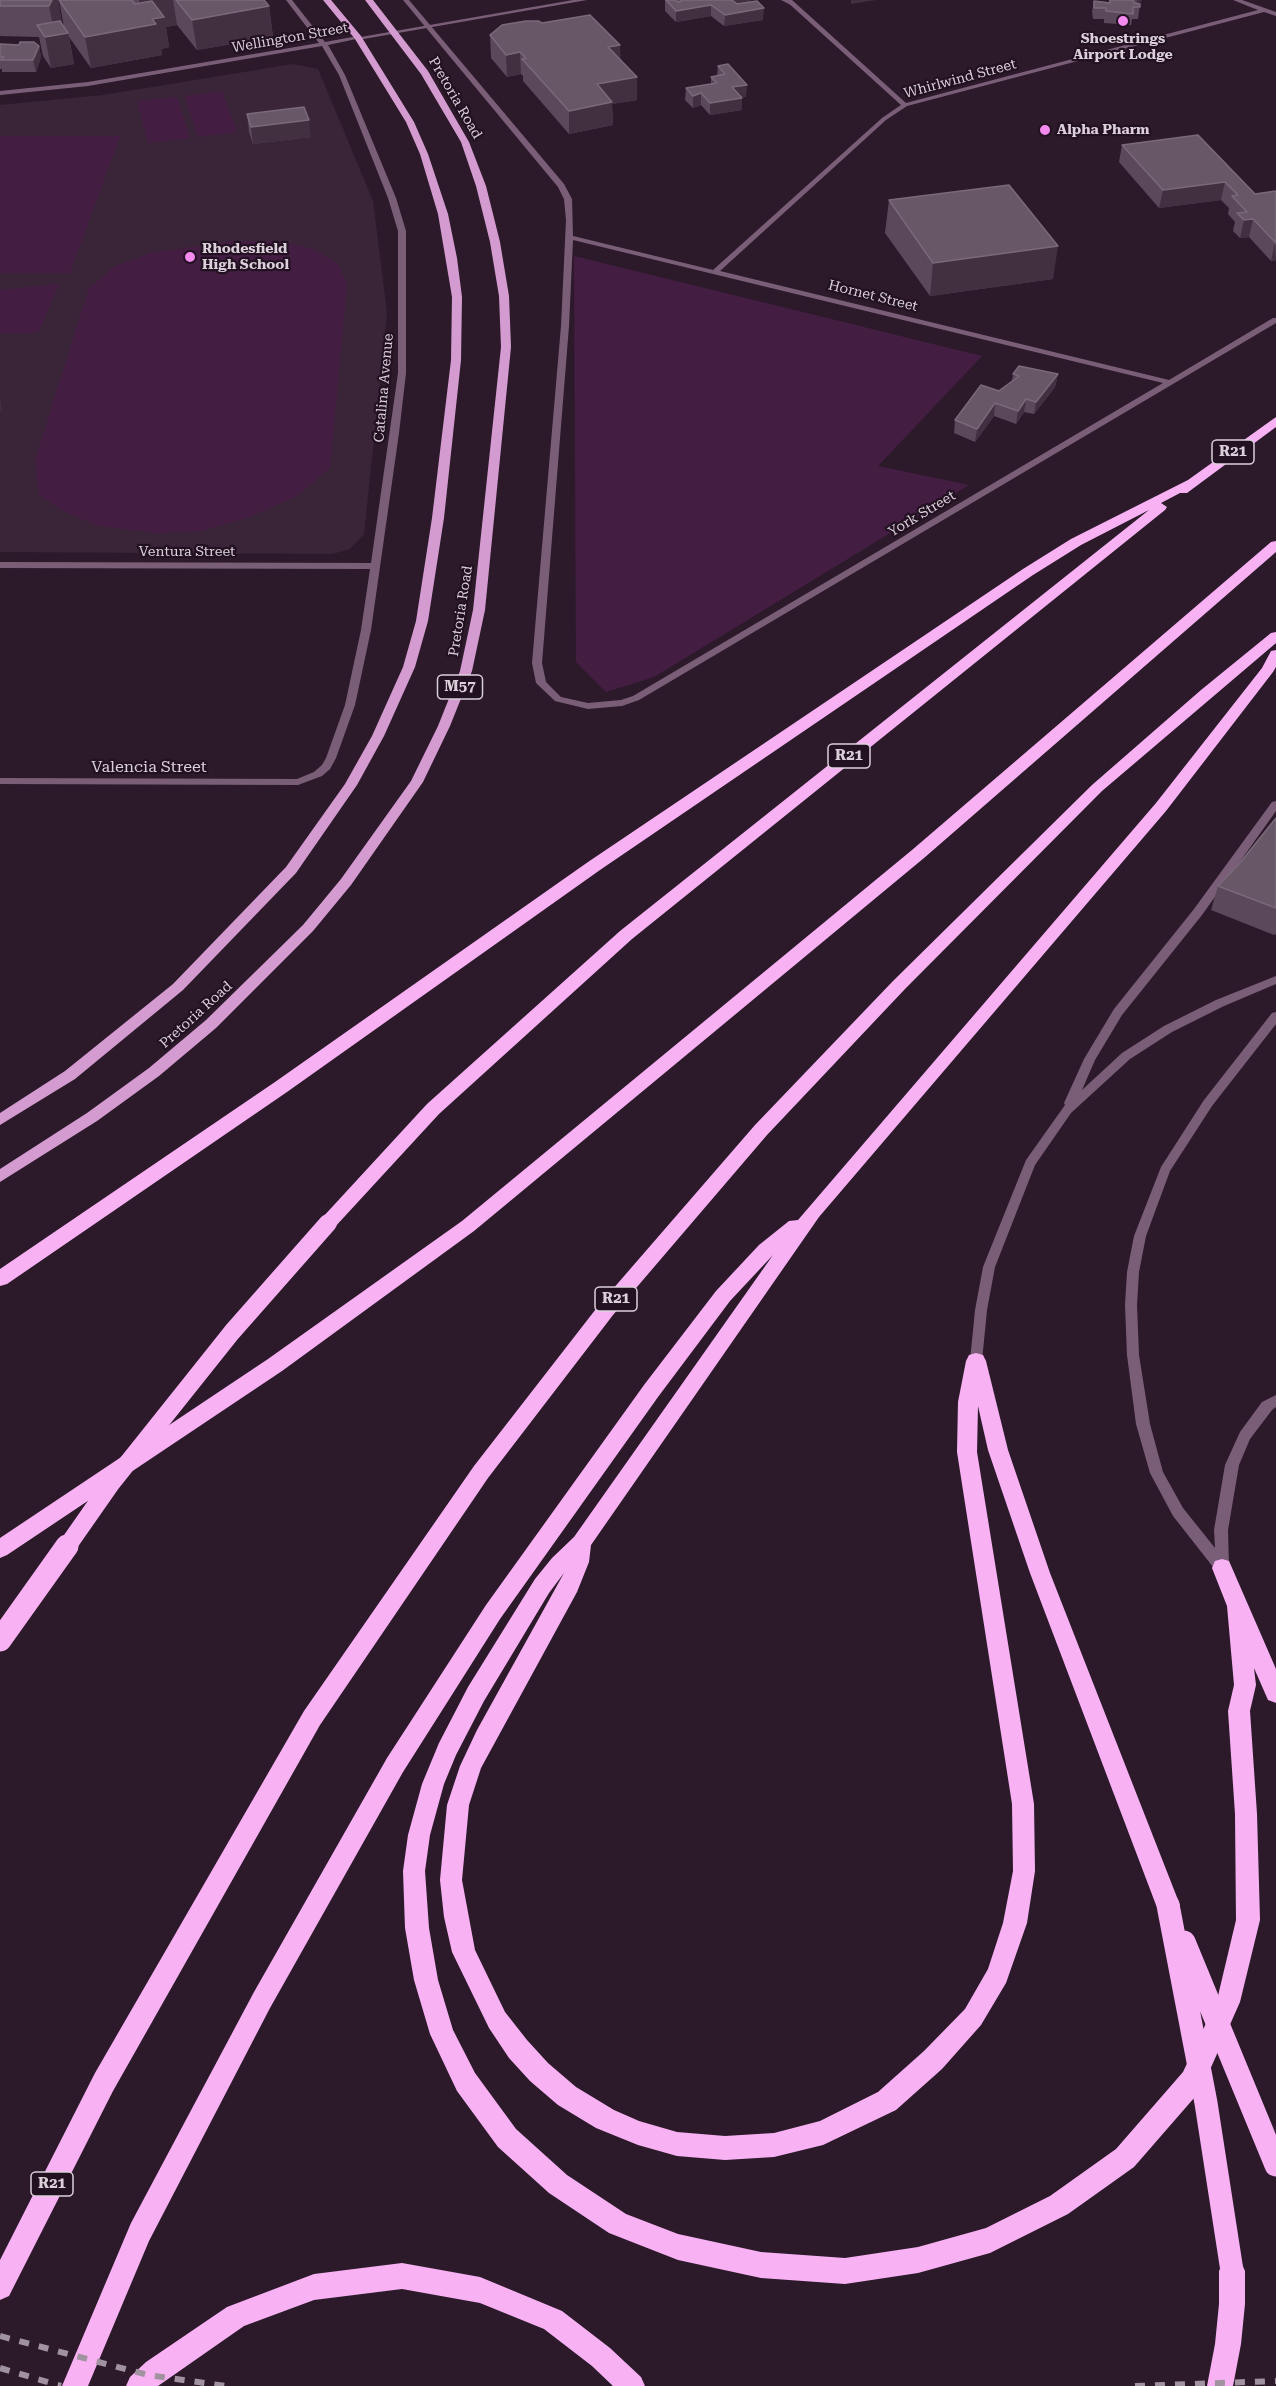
<!DOCTYPE html>
<style>
body{margin:0}
canvas{display:block;background:#2c1a2b}
</style>
<canvas width="1276" height="2386"></canvas>
<script>
const ctx = document.querySelector('canvas').getContext('2d');
ctx.lineJoin = 'round';
function fillPath(path, color) { ctx.fillStyle = color; ctx.fill(path, 'evenodd'); }
const poly = rows => new Path2D(rows.map(r => 'M' + r).join(''));
function trace(path, color, width, dash) { ctx.strokeStyle = color; ctx.lineWidth = width; ctx.lineCap = dash ? 'butt' : 'round'; ctx.setLineDash(dash || []); ctx.stroke(path); }
function label(font, color, halo, rows, align = 'center') {
  ctx.font = font + ' "Roboto Serif",serif'; ctx.lineWidth = 4.5; ctx.setLineDash([]); ctx.textBaseline = 'middle'; ctx.strokeStyle = halo; ctx.fillStyle = color; for (const [text, x, y, turn = 0] of rows) {
    ctx.save(); ctx.translate(x, y); ctx.rotate((+turn || 0) * Math.PI / 180); ctx.textAlign = isNaN(turn) ? turn : align; if (halo) ctx.strokeText(text, 0, 0); ctx.fillText(text, 0, 0); ctx.restore();
  }
}
const built = poly([
 [293,64,318,69,373,201,387,313,364,534,350,549,332,554,0,552,0,105,103,95]
]);
const green = poly([
 [222,91,237,132,198,137,185,96],
 [177,97,190,138,148,143,137,101],
 [0,136,120,136,70,273,0,273],
 [233,241,277,241,313,249,338,264,347,284,330,468,295,497,249,517,201,531,157,533,99,526,65,512,39,495,35,460,89,288,115,266,151,253],
 [574,256,982,356,878,466,969,485,654,677,606,692,576,662],
 [59,284,38,333,0,333,0,290]
]);
const minor = poly([
 [286,0,292,0,325,42,358,36,361,38,328,45,345,75,396,198,406,231,406,373,399,433,371,630,355,705,336,758,330,769,322,776,298,785,0,784,0,778,297,779,314,772,322,765,326,758,345,705,361,630,370,569,0,568,0,562,371,563,398,373,398,231,388,198,339,75,322,46,88,86,0,95,0,91,88,82,319,43,286,0],
 [403,0,409,0,564,184,572,199,573,236,713,270,882,118,901,105,785,0,792,0,906,103,1258,10,1233,0,1242,0,1276,12,1276,16,1264,12,907,106,886,120,720,271,1169,380,1273,318,1276,318,1276,323,639,700,622,706,588,709,555,701,536,683,532,663,561,326,566,220,564,199,558,187,403,0],
 [573,240,1163,383,633,696,621,700,588,703,561,697,546,682,542,663,569,326,573,240],
 [1276,801,1276,811,1202,915,1122,1015,1095,1060,1082,1090,1122,1053,1164,1026,1216,1000,1276,976,1276,984,1224,1006,1172,1032,1130,1059,1071,1113,1035,1165,995,1267,987,1310,982,1361,981,1365,976,1366,971,1365,970,1361,975,1310,983,1267,1026,1160,1065,1105,1064,1103,1084,1059,1114,1009,1194,909,1272,802,1276,801],
 [1276,1012,1276,1024,1212,1106,1170,1171,1146,1236,1139,1272,1137,1305,1139,1355,1150,1424,1163,1472,1183,1508,1215,1548,1214,1530,1225,1465,1240,1432,1262,1402,1276,1395,1276,1407,1272,1410,1250,1439,1239,1465,1228,1530,1229,1568,1227,1572,1222,1574,1217,1572,1173,1516,1150,1473,1136,1424,1127,1355,1125,1305,1127,1272,1134,1236,1161,1167,1204,1100,1272,1013,1276,1012]
]);
const tertiary = poly([
 [573,0,587,0,358,40,355,38,573,0],
 [781,0,789,0,796,4,791,5,781,0]
]);
const primary = poly([
 [323,0,331,0,361,36,414,122,428,154,448,214,457,258,462,297,461,360,444,518,428,621,415,667,384,736,357,785,296,873,183,990,75,1079,0,1125,0,1113,65,1071,173,984,286,867,345,784,372,736,403,667,416,621,432,518,451,360,452,297,438,214,420,154,406,122,355,39,323,0],
 [365,0,373,0,428,71,469,142,486,186,500,242,509,296,511,347,485,610,472,671,450,726,423,782,351,885,313,931,216,1028,159,1076,97,1121,0,1182,0,1169,87,1113,149,1068,206,1020,303,925,341,879,411,781,438,726,460,671,473,610,501,347,499,296,490,242,476,186,461,142,421,74,365,0]
]);
const motorway = poly([
 [1276,417,1276,427,1187,493,1180,493,1161,503,1167,507,1165,510,632,939,439,1114,334,1228,328,1230,322,1228,319,1223,322,1218,427,1104,620,931,1149,510,1081,545,1033,575,600,870,287,1092,7,1284,0,1286,0,1269,275,1082,588,862,1023,569,1071,539,1188,480,1276,417],
 [1276,541,1276,552,924,858,474,1231,282,1371,7,1555,0,1558,0,1538,268,1359,462,1221,912,850,1271,542,1276,541],
 [1276,632,1276,643,1102,791,905,989,767,1135,613,1315,488,1478,320,1725,113,2091,9,2296,0,2300,0,2260,95,2073,304,1711,474,1466,599,1305,755,1125,893,981,1092,785,1201,690,1271,633,1276,632],
 [1276,650,1276,667,1273,672,1166,811,819,1217,591,1545,589,1562,577,1592,481,1768,469,1805,462,1880,475,1950,505,2012,527,2040,548,2063,576,2087,614,2110,639,2121,677,2132,725,2136,774,2133,820,2121,878,2092,924,2051,965,2009,988,1969,1003,1923,1013,1871,1012,1804,957,1452,958,1402,966,1361,969,1355,976,1353,983,1355,986,1361,1008,1450,1050,1573,1180,1905,1176,1913,1168,1916,1160,1913,1156,1905,1030,1573,988,1450,978,1406,977,1452,1034,1804,1035,1871,1027,1923,1006,1983,981,2025,942,2069,896,2110,823,2145,774,2157,725,2160,677,2156,638,2145,596,2128,558,2105,530,2081,509,2058,489,2028,452,1952,444,1917,440,1880,447,1805,460,1766,477,1730,564,1573,549,1593,484,1701,456,1755,444,1784,430,1835,425,1871,429,1928,438,1980,453,2030,475,2073,516,2129,567,2175,626,2214,678,2234,761,2252,845,2258,918,2247,986,2228,1050,2196,1116,2149,1183,2072,1217,2000,1236,1920,1235,1814,1228,1711,1234,1685,1227,1606,1212,1568,1215,1561,1222,1559,1229,1561,1276,1669,1276,1703,1268,1700,1254,1668,1256,1685,1250,1711,1257,1814,1260,1920,1240,2002,1201,2090,1134,2167,1068,2214,990,2253,918,2273,845,2284,761,2278,678,2260,609,2233,549,2193,498,2147,457,2091,430,2034,414,1980,405,1928,403,1871,408,1835,422,1784,439,1743,468,1687,535,1579,552,1558,574,1537,773,1255,730,1301,658,1397,500,1619,403,1772,270,2008,149,2241,88,2386,62,2386,131,2223,254,1992,387,1758,486,1605,644,1385,716,1291,759,1245,789,1221,798,1220,1156,803,1262,668,1271,651,1276,650],
 [1232,2258,1241,2262,1245,2271,1245,2304,1241,2344,1233,2386,1207,2386,1215,2344,1219,2304,1219,2271,1223,2262,1232,2258],
 [402,2263,480,2277,562,2311,610,2348,641,2377,645,2386,613,2386,592,2366,544,2329,480,2303,402,2289,314,2300,244,2326,158,2386,126,2386,130,2377,146,2362,227,2307,314,2274,402,2263]
]);
const rail = poly([
 [0,2336,148,2375,226,2386],
 [0,2368,61,2386],
 [1135,2386,1276,2381]
]);
const motorwayBridgeFar1 = poly([
 [66,1548,110,1485,232,1332,328,1223]
]);
const motorwayBridge = poly([
 [0,1640,67,1546],
 [1168,1905,1206,2103,1232,2271],
 [1184,1942,1276,2165]
]);
const wall = poly([
 [0,0,58,0,62,24,64,27,59,0,264,0,269,6,273,37,197,50,177,25,166,27,169,47,161,49,162,55,91,68,69,37,74,64,51,68,43,56,39,37,0,36],
 [665,0,678,1,678,0,751,0,751,2,763,20,724,26,711,16,676,22,665,11],
 [1109,0,1142,0,1139,3,1140,4,1138,19,1132,19,1131,25,1104,23,1104,19,1093,19,1092,12,1094,1,1109,3],
 [542,23,620,45,620,60,637,77,637,100,612,104,613,125,569,134,523,81,523,76,521,74,507,77,491,58,490,35],
 [0,44,39,46,41,57,36,72,2,72,2,69,0,69],
 [718,66,746,97,741,97,742,110,710,115,701,105,693,108,685,100,686,88,711,84,711,77,717,76],
 [247,114,311,137,253,144,249,132],
 [1198,135,1255,194,1276,191,1276,260,1271,261,1249,237,1240,238,1233,231,1235,222,1228,214,1229,208,1221,200,1159,208,1119,162,1122,145],
 [889,200,1053,279,930,296,885,233],
 [1013,374,1058,374,1055,387,1034,414,1024,412,1016,424,994,416,975,442,954,433,955,420,1012,381],
 [1276,818,1276,934,1274,935,1211,910,1218,886,1239,864]
]);
const shadedWall = poly([
 [52,0,58,0,62,23,56,35,68,33,74,64,51,68,45,37,55,35,49,6],
 [139,0,173,0,177,25,166,27,169,47,161,49,162,55,91,68,85,37,143,26],
 [732,0,751,0,751,8,732,11],
 [851,0,876,0,851,4],
 [1137,0,1142,0,1137,7,1136,7],
 [711,5,711,16,676,22,676,11],
 [269,6,273,37,197,50,192,20],
 [764,8,763,20,724,26,725,15],
 [620,45,621,67,608,47],
 [39,46,41,57,36,72,33,60],
 [520,52,521,74,507,77,506,55],
 [637,77,637,100,612,104,613,125,569,134,569,111,597,84],
 [747,85,746,97,732,99,732,87],
 [701,93,701,105,693,108,693,96],
 [742,98,742,110,710,115,710,103],
 [309,120,311,137,253,144,251,127],
 [1225,182,1221,200,1159,208,1163,190],
 [1253,219,1249,237,1240,238,1244,220],
 [1275,243,1276,260,1271,261],
 [1058,246,1053,279,930,296,933,263],
 [1058,374,1055,387,1034,414,1036,402],
 [0,396,2,411,0,411],
 [1026,399,1024,412,1016,424,1018,411],
 [995,403,994,416,975,442,977,429]
]);
const building = poly([
 [0,0,52,0,49,6,0,6,0,0],
 [59,0,132,0,135,4,152,1,164,17,152,19,156,24,85,37,59,0],
 [176,0,264,0,269,6,192,20,176,0],
 [666,0,676,0,678,2,682,1,681,0,732,0,737,4,757,1,764,8,725,15,711,5,676,11,666,0],
 [1110,0,1133,0,1134,3,1140,4,1140,7,1133,7,1133,14,1106,11,1106,8,1094,8,1094,1,1110,3,1110,0],
 [590,15,620,45,608,47,637,77,597,84,612,102,569,111,522,59,526,58,520,52,506,55,490,35,502,25,526,21,539,21,542,23,590,15],
 [60,21,68,33,45,37,37,25,60,21],
 [20,42,34,42,39,46,33,60,0,60,4,57,0,57,0,44,19,45,20,42],
 [728,64,747,85,732,87,742,98,710,103,701,93,693,96,686,88,717,83,711,77,725,74,718,66,728,64],
 [304,107,309,120,251,127,247,114,304,107],
 [1198,135,1255,194,1276,191,1276,243,1253,219,1244,220,1237,213,1247,212,1232,196,1238,195,1225,182,1163,190,1122,145,1198,135],
 [1009,185,1058,246,933,263,889,200,1009,185],
 [1019,366,1058,374,1036,402,1026,399,1018,411,995,403,977,429,955,420,981,385,999,391,1019,376,1013,374,1019,366],
 [1276,818,1276,908,1218,886,1239,864,1276,818]
]);
const markers = [
 [1123,21,6,"#f489f0"],
 [1045,130,6,"#f489f0"],
 [190,257,6,"#f489f0"]
];
const farStreetnames = [
 ["Wellington Street",290,38,-10],
 ["Whirlwind Street",960,79,-15],
 ["Pretoria Road",455,98,60],
 ["Hornet Street",873,296,14],
 ["Catalina Avenue",384,388,-85],
 ["York Street",922,514,-31],
 ["Ventura Street",187,552],
 ["Pretoria Road",461,611,-81],
 ["Pretoria Road",196,1015,-42]
];
const farPoinames = [
 ["Shoestrings",1123,39,"center"],
 ["Airport Lodge",1123,55,"center"],
 ["Alpha Pharm",1057,130],
 ["Rhodesfield",202,249],
 ["High School",202,265]
];
const shields = [
 [1233,452,42],
 [460,687,45],
 [849,756,42],
 [616,1299,42],
 [52,2184,42]
];
const shieldNames = [
 ["R21",1233,452],
 ["M57",460,687],
 ["R21",849,756],
 ["R21",616,1299],
 ["R21",52,2184]
];
const streetNames = [
 ["Valencia Street",149,767]
];
fillPath(built, '#3a2438');
fillPath(green, '#441d43');
fillPath(minor, '#7a5e78');
fillPath(tertiary, '#7a5e78');
fillPath(primary, '#d49bd0');
fillPath(motorway, '#f8b2f4');
trace(rail, '#a0929f', 6, [10, 10]);
trace(motorwayBridgeFar1, '#f8b2f4', 18);
trace(motorwayBridge, '#f8b2f4', 23);
fillPath(wall, '#5b485a');
fillPath(shadedWall, '#423041');
fillPath(building, '#685767');
trace(building, '#7a6a79', 1.5);
for (const [x, y, r, color] of markers) { const dot = new Path2D(); dot.arc(x, y, r, 0, 2 * Math.PI); ctx.fillStyle = color; ctx.fill(dot); trace(dot, '#221121', 2); }
label('14px', '#dbcfda', '#221121', farStreetnames);
label('bold 14px', '#dbcfda', '#221121', farPoinames, 'left');
for (const [x, y, w] of shields) { const box = new Path2D(); box.roundRect(x - w / 2, y - 12, w, 24, 4.5); ctx.fillStyle = '#221121'; ctx.fill(box); trace(box, '#dbcfda', 1.5); }
label('bold 15px', '#dbcfda', null, shieldNames);
label('16px', '#dbcfda', '#221121', streetNames);
</script>
